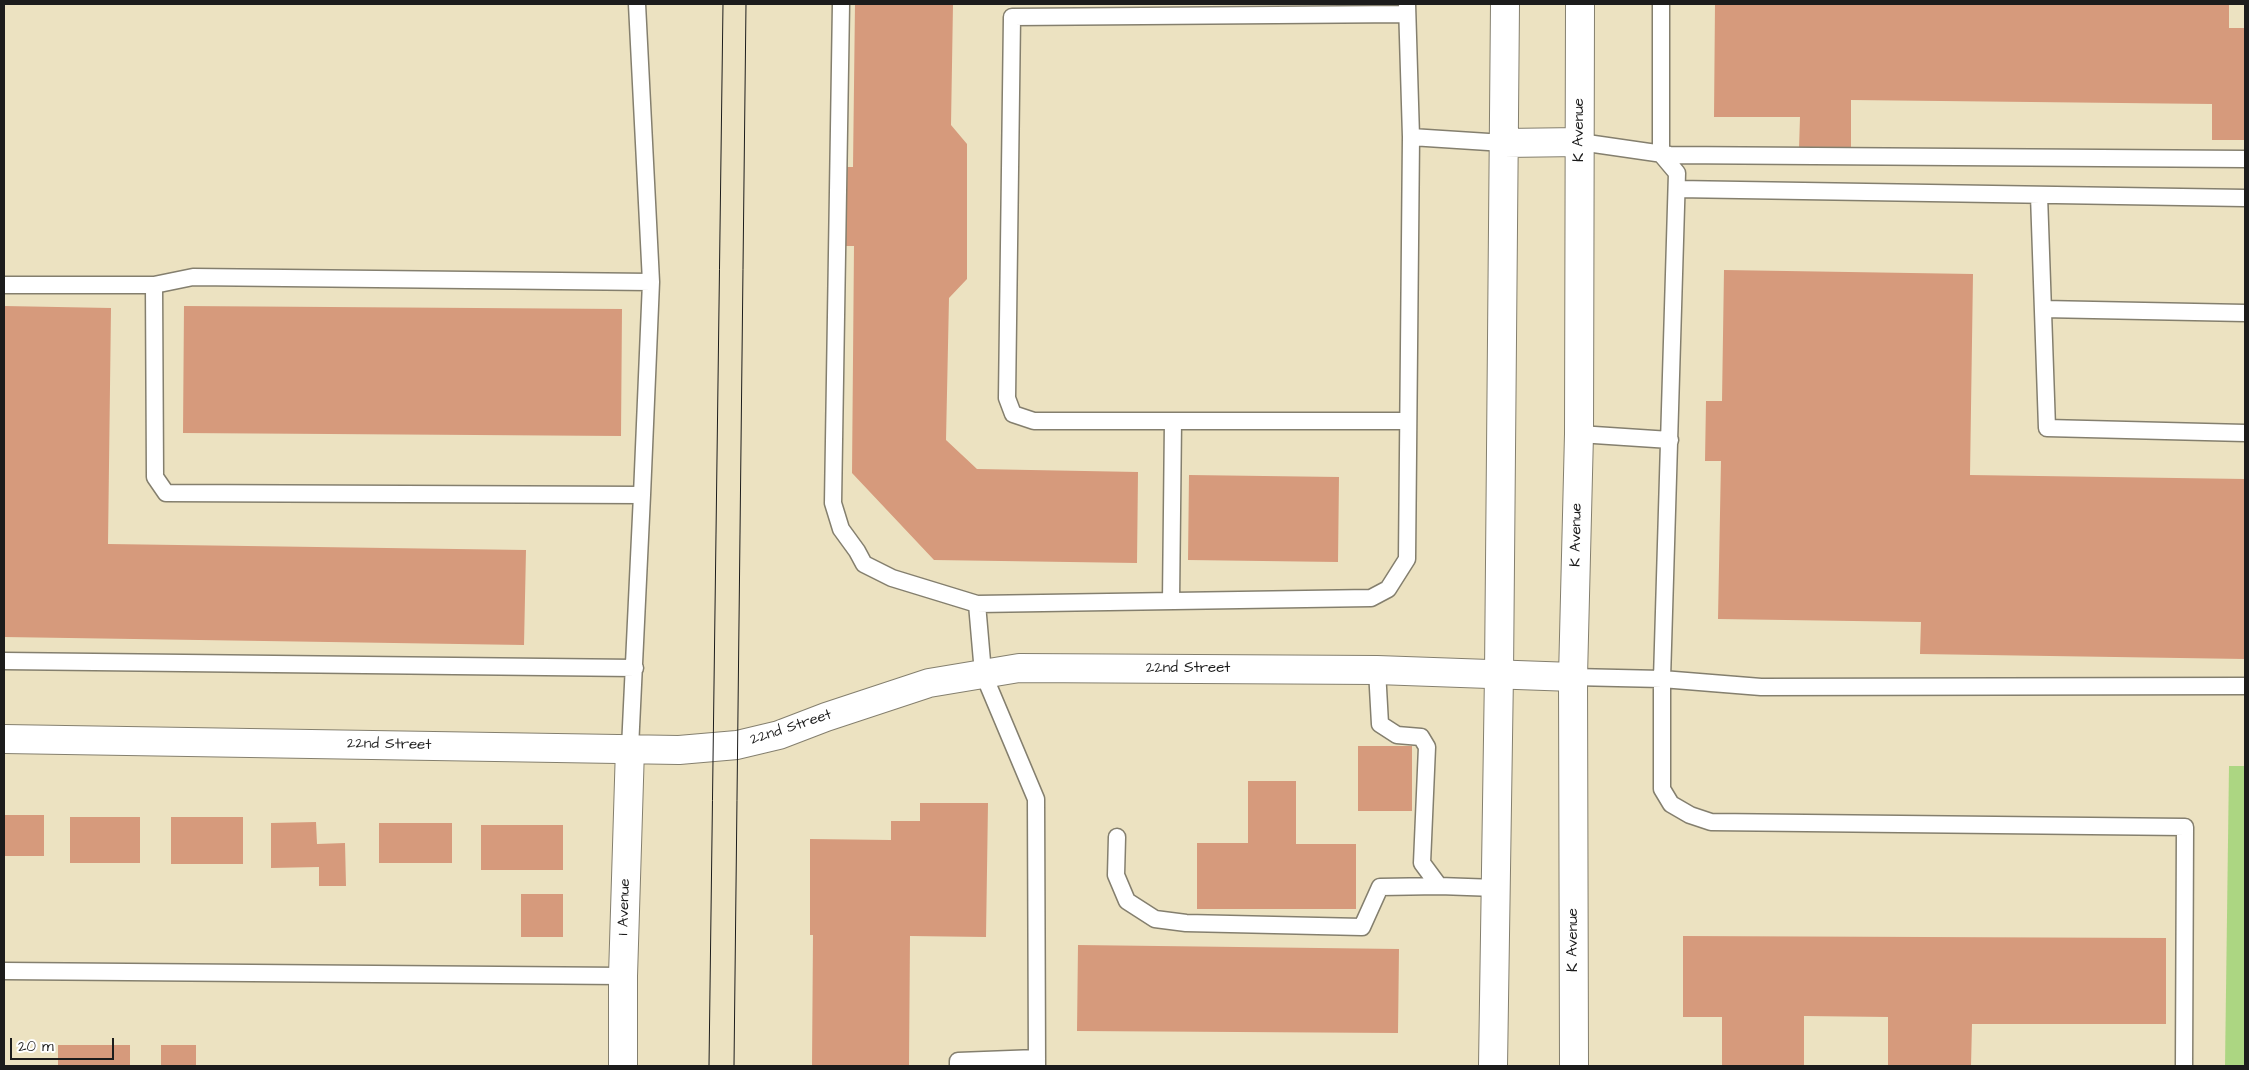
<!DOCTYPE html>
<style>
body{margin:0}
#map{position:relative;width:2249px;height:1070px;overflow:hidden;background:#ece2c1;font-family:"Architects Daughter",sans-serif}
canvas{display:block}
.frame{position:absolute;inset:0;border:5px solid #1c1c1c;pointer-events:none}
.scale{position:absolute;left:10px;top:1038px;width:104px;height:22px;box-sizing:border-box;border:2px solid #1c1c1c;border-top:0;padding-left:6px;font-size:15px;line-height:18px;white-space:nowrap;color:#1c1c1c;-webkit-text-stroke:4px #fff;paint-order:stroke}
</style>
<div id="map">
<canvas width="2249" height="1070"></canvas>
<div class="frame"></div>
<div class="scale">20 m</div>
</div>
<script>
const ctx = document.querySelector('canvas').getContext('2d');
ctx.lineJoin = 'round';
function fillPath(path, color) { ctx.fillStyle = color; ctx.fill(path, 'evenodd'); }
const poly = rows => new Path2D(rows.map(r => 'M' + r).join(''));
function trace(path, color, width, dash) { ctx.strokeStyle = color; ctx.lineWidth = width; ctx.lineCap = dash ? 'butt' : 'round'; ctx.setLineDash(dash || []); ctx.stroke(path); }
function label(font, color, halo, rows, align = 'center') {
  ctx.font = font + ' "Architects Daughter",sans-serif'; ctx.lineWidth = 5; ctx.setLineDash([]); ctx.textBaseline = 'middle'; ctx.strokeStyle = halo; ctx.fillStyle = color; for (const [text, x, y, turn = 0] of rows) {
    ctx.save(); ctx.translate(x, y); ctx.rotate((+turn || 0) * Math.PI / 180); ctx.textAlign = isNaN(turn) ? turn : align; if (halo) ctx.strokeText(text, 0, 0); ctx.fillText(text, 0, 0); ctx.restore();
  }
}
const green = poly([
 [2229,766,2245,766,2245,1066,2225,1066]
]);
const building = poly([
 [855,4,953,4,951,125,967,144,967,279,949,298,946,440,977,469,1138,472,1137,563,934,560,852,473,854,246,844,246,845,167,853,167],
 [1715,4,2229,4,2229,28,2245,28,2245,140,2212,140,2212,104,1851,100,1851,150,1799,149,1800,117,1714,117],
 [1724,270,1973,274,1970,475,2245,479,2245,659,1920,654,1921,622,1718,619,1721,461,1705,461,1706,401,1722,401],
 [4,306,111,308,108,544,526,550,524,645,4,637],
 [184,306,622,309,621,436,183,433],
 [1189,475,1339,477,1338,562,1188,560],
 [1358,746,1412,746,1412,811,1358,811],
 [1248,781,1296,781,1296,844,1356,844,1356,909,1197,909,1197,843,1248,843],
 [920,803,988,803,986,937,910,936,909,1066,812,1066,813,935,810,935,810,839,891,840,891,821,920,821],
 [4,815,44,815,44,856,4,856],
 [70,817,140,817,140,863,70,863],
 [171,817,243,817,243,864,171,864],
 [316,822,317,844,345,843,346,886,319,886,319,867,271,868,271,823],
 [379,823,452,823,452,863,379,863],
 [481,825,563,825,563,870,481,870],
 [521,894,563,894,563,937,521,937],
 [1683,936,2166,938,2166,1024,1972,1024,1971,1066,1888,1066,1888,1017,1804,1016,1804,1066,1722,1066,1722,1017,1683,1017],
 [1078,945,1399,949,1398,1033,1077,1031],
 [58,1045,130,1045,130,1066,58,1066],
 [161,1045,196,1045,196,1066,161,1066]
]);
const lane = poly([
 [637,4,651,282],
 [841,4,833,503,841,529,857,551,864,564,892,578,977,604,983,673,1036,799,1037,1066],
 [1407,4,1411,137,1504,143],
 [1661,4,1661,154,1677,173,1662,679,1662,789,1671,804,1690,815,1711,822,2185,827,2184,1066],
 [1407,14,1012,17,1007,398,1013,414,1034,421,1408,421],
 [1580,142,1670,155,2245,159],
 [1677,189,2245,198],
 [2039,195,2047,428,2245,433],
 [4,285,154,285],
 [2043,309,2245,313],
 [1579,434,1670,440],
 [1171,601,1173,421],
 [977,604,1371,598,1388,589,1407,559,1411,137],
 [4,661,635,668],
 [1377,670,1380,724,1397,735,1421,737,1427,747,1422,863,1439,886,1496,888],
 [1573,677,1662,679,1761,687,2245,686],
 [630,748,642,495,166,493,155,477,154,285,193,277,651,282,642,495],
 [1117,837,1116,875,1127,901,1155,919,1186,923,1362,927,1380,887,1439,886],
 [4,971,623,976],
 [958,1066,958,1061,1037,1058]
]);
const street = poly([
 [4,739,679,750,737,745,779,735,826,717,929,683,1019,668,1377,670,1573,677],
 [623,1066,623,976,630,748]
]);
const secondary = poly([
 [1504,143,1580,142],
 [1493,1066,1499,673,1505,4],
 [1574,1066,1573,677,1579,434,1580,4]
]);
const tram = poly([
 [709,1066,723,4],
 [734,1066,746,4]
]);
const streetNames = [
 ["K Avenue",1580,130,-90],
 ["K Avenue",1577,535,-89],
 ["22nd Street",1188,669],
 ["22nd Street",791,728,-18],
 ["22nd Street",389,745,1],
 ["I Avenue",625,907,-88],
 ["K Avenue",1574,940,-90]
];
fillPath(green, '#acd682');
fillPath(building, '#d69a7c');
trace(lane, '#847f6e', 19);
trace(street, '#847f6e', 30);
trace(secondary, '#847f6e', 30);
trace(lane, '#fff', 16);
trace(street, '#fff', 28);
trace(secondary, '#fff', 28);
trace(tram, '#1c1c1c', 1);
label('15px', '#1c1c1c', '#fff', streetNames);
</script>
